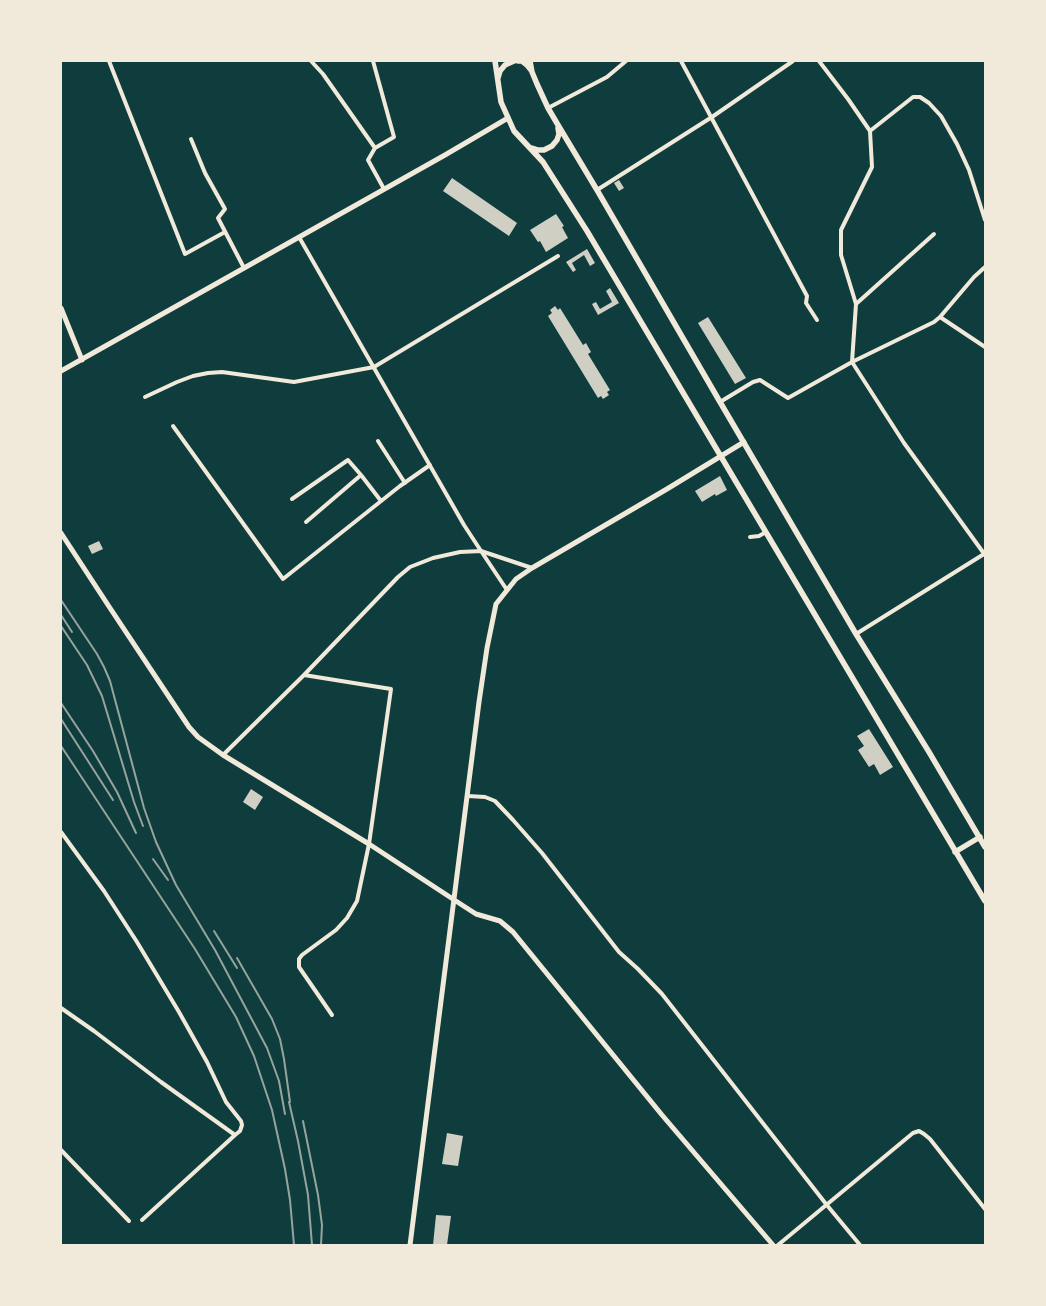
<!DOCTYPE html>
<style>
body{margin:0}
#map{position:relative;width:1046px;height:1306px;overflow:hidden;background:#0f3d3e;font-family:"PT Sans",sans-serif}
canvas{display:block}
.frame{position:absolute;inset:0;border:62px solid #f1e9da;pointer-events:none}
</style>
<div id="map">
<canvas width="1046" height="1306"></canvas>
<div class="frame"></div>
</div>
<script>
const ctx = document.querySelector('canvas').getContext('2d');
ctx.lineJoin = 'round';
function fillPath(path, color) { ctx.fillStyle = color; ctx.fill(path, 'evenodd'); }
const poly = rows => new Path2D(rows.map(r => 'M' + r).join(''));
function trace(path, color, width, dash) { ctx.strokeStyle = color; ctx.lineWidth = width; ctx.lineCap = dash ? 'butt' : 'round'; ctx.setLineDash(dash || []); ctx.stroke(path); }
const building = poly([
 [452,178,517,223,509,236,443,191],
 [619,180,624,188,619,191,614,183],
 [556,214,564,226,562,227,568,238,546,252,540,241,538,242,530,230],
 [587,249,595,263,590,266,584,255,572,263,576,270,573,272,566,262],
 [610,288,619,303,598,315,592,304,596,302,600,309,612,302,606,291],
 [555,306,558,310,560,308,583,345,586,343,591,352,588,354,610,390,607,392,609,395,603,399,601,396,598,398,548,316,552,313,550,310],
 [708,317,746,378,735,384,698,323],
 [720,476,727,490,716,496,715,494,702,502,695,491],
 [99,541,103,549,92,554,88,546],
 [869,729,893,767,880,775,874,764,869,767,858,750,864,746,857,736],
 [251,789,263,797,255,810,243,802],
 [447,1133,463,1136,458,1166,442,1164],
 [436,1215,451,1216,447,1245,433,1245]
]);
const minor = poly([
 [109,61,185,254,225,232],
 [311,61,323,74,375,148,368,160,384,189],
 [373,61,394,137,375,148],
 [681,61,807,296,806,303,817,320],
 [819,61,848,99,870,131,872,167,841,230,841,255,856,304,852,362,904,443,985,555],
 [548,108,607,77,626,61],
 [870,131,913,97,920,97,929,103,941,116,957,144,969,170,985,220],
 [191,139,205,173,225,209,218,218,244,268],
 [597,190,712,117,793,61],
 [299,237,464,525,481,551,507,590],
 [856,304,934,234],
 [940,317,985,347],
 [145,397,177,382,193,376,208,373,222,372,294,382,374,367,558,256],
 [720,402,753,382,760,380,788,398,852,362,934,322,940,317,974,277,985,267],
 [173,426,283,579,400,486,430,465],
 [378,441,405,483],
 [292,499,348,460,361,475],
 [306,522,361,475,381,501],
 [750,537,759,536,766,532],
 [856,634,984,554],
 [304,675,391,689,369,844,357,901,347,918,336,930,302,955,299,959,299,967,332,1015],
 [223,755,304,675,398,577,410,567,433,558,460,552,481,551,532,568],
 [468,796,485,797,495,801,513,820,542,853,619,952,638,969,662,994,826,1204,860,1245],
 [61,832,104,891,137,942,179,1012,207,1062,226,1102,241,1121,242,1125,240,1131,235,1135,142,1220],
 [61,1008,94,1031,161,1082,235,1135],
 [61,1150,129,1221],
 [778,1245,913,1133,919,1131,924,1134,930,1139,985,1209]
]);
const tertiary = poly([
 [61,308,82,360],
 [61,371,445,155,508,118],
 [61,533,108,605,189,727,198,737,223,755,369,844,462,905,476,914,500,921,513,932,662,1115,773,1245],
 [410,1245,479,702,487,648,496,604,516,579,532,568,667,489,744,442]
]);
const secondary = poly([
 [495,61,501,102,514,131,543,162,587,231,985,901],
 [518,61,522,61,527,65,531,70],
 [530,61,532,72,537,84,548,108,558,125,597,190,720,402,856,634,929,752,985,847],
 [498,78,500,71,505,65,514,61],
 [532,148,538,150,544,150,552,146,557,140,559,134,558,128],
 [955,852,980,837]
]);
const rail = poly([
 [61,600,97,654,104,667,110,681,144,808,156,842,176,885,215,950,267,1048,279,1081,285,1114],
 [61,615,72,632],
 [61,626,87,665,102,696,134,802,143,826],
 [61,703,93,751,117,792,136,833],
 [61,719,113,800],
 [61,746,195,949,236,1017,254,1056,272,1110,285,1169,290,1200,294,1245],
 [153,859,168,880],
 [214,931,237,968],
 [237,958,272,1019,280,1039,284,1059,290,1102],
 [289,1102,298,1141,308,1195,312,1245],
 [303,1121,318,1195,322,1225,321,1245]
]);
fillPath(building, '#cfcfc3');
trace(minor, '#f1e9da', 4);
trace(tertiary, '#f1e9da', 5);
trace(secondary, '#f1e9da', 5.5);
trace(rail, '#97a49c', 2);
</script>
